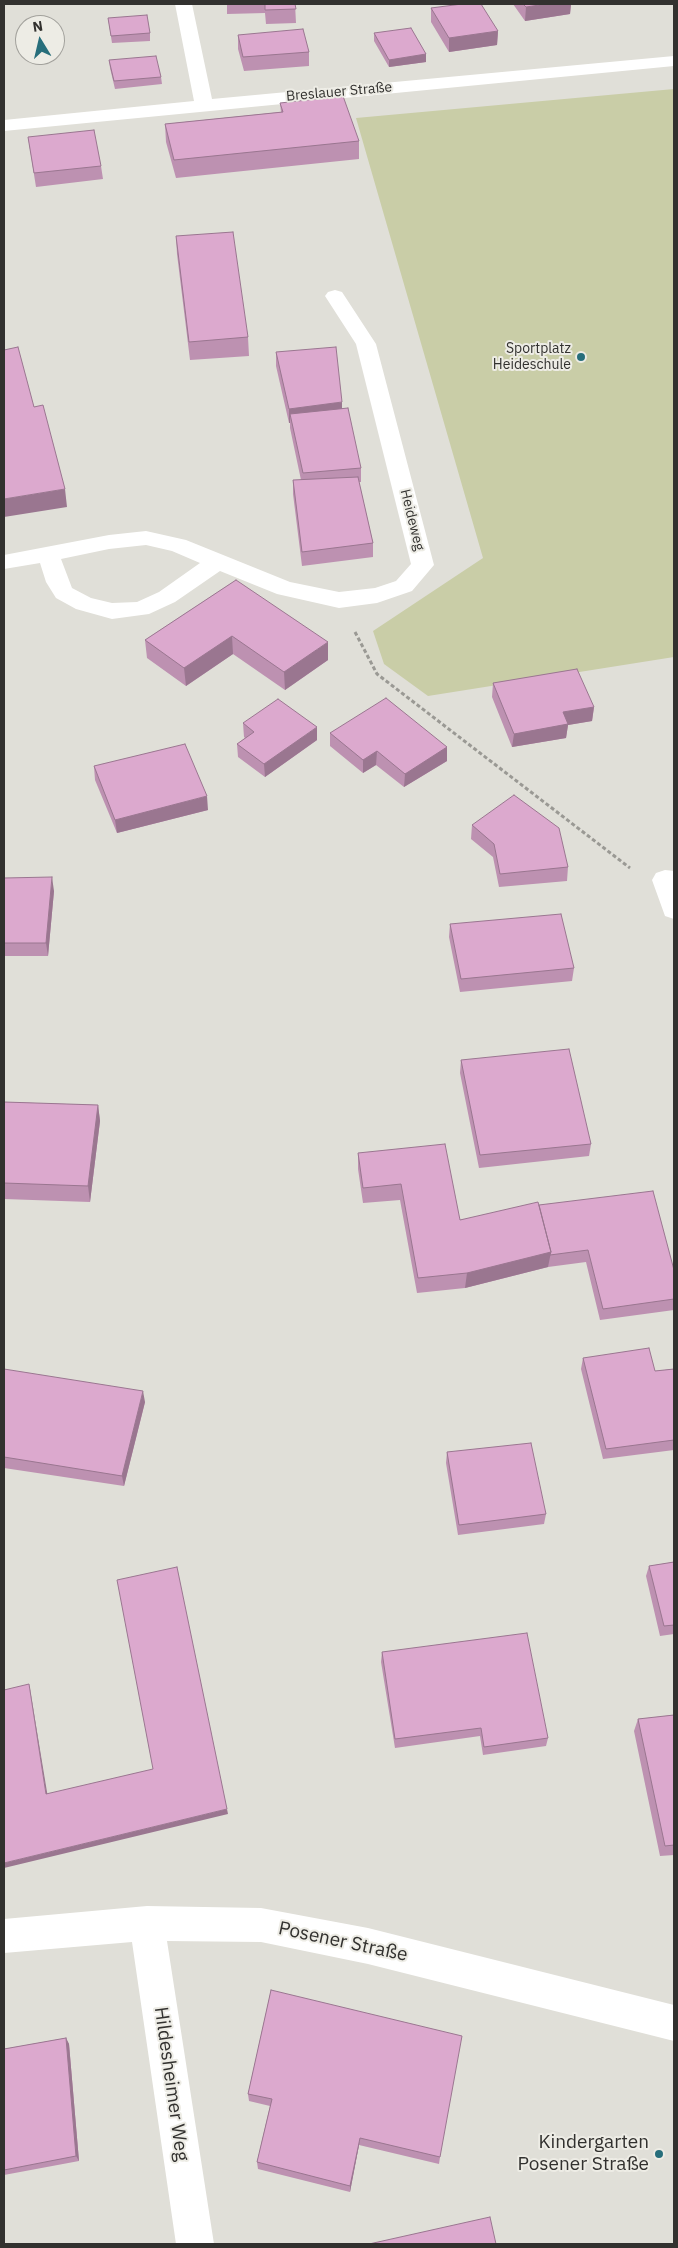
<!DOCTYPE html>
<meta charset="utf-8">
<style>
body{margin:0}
#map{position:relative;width:678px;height:2248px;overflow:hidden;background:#e0dfd8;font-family:"IBM Plex Sans",sans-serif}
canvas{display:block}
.frame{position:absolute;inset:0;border:5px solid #32312f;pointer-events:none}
.north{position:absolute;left:15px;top:15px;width:50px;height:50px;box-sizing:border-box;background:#edece5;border:1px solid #a2a19c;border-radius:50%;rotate:351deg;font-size:14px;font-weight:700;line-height:20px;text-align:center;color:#32312f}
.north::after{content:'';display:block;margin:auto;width:18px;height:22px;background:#276e7b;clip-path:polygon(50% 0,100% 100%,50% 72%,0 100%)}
</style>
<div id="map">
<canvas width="678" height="2248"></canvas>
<div class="frame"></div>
<div class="north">N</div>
</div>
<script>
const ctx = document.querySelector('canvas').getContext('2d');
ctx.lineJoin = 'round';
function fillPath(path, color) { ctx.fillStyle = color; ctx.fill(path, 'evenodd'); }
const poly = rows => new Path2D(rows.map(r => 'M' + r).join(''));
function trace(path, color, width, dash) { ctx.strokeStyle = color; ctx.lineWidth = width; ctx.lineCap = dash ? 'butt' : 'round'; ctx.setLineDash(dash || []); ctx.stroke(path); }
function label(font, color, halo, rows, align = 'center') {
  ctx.font = font + ' "IBM Plex Sans",sans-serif'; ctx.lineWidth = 4; ctx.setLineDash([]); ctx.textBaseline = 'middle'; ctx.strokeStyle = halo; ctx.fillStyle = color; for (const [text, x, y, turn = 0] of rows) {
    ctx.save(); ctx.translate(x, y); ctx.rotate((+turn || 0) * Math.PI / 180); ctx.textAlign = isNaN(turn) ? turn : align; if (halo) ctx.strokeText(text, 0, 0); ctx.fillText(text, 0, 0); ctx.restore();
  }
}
const green = poly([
 [674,89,674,657,428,696,384,664,373,631,483,558,356,118]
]);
const path = poly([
 [355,632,377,674,630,868]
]);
const minor = poly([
 [175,4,192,4,212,99,674,56,674,66,4,131,4,120,194,101,175,4],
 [335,290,342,292,376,344,434,565,412,591,377,603,339,608,277,594,220,571,175,602,149,614,112,619,76,609,56,598,46,582,40,563,4,569,4,555,109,535,146,531,186,540,290,582,339,592,375,588,396,581,411,564,356,344,325,296,328,292,335,290],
 [146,545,172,551,200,563,159,592,137,602,112,603,91,598,72,588,61,559,109,549,146,545],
 [665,870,674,871,674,919,665,916,652,880,656,873,665,870],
 [147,1906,261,1908,368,1928,674,2005,674,2041,368,1964,261,1942,167,1941,214,2244,176,2244,132,1942,4,1953,4,1919,147,1906]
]);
const wall = poly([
 [227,4,295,4,296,23,266,24,265,13,227,14],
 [513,4,571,4,570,14,525,21],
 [431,8,498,31,497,45,449,52,431,22],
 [108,18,150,33,150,41,112,43],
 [374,33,426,54,426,62,389,67,374,41],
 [238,35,309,52,309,66,244,71,238,49],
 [109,60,161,77,162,84,115,89,110,68],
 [280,103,359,141,359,159,176,178,166,142,165,124,281,112],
 [28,137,101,166,103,179,36,187],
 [176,236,248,337,249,356,190,360,177,254],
 [276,352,342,408,361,468,361,482,359,482,373,543,373,557,302,566,293,494,293,480,301,480,290,428,290,423,289,423,276,366],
 [236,580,328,660,285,690,233,654,186,686,147,658,145,640],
 [493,683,594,707,592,721,568,725,566,738,512,747,492,697],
 [243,723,317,740,265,777,238,757,237,744,245,738,244,737],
 [330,733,447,747,447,761,404,787,376,765,363,773,330,746],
 [94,766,208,810,117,833,95,780],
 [472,825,568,867,567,881,499,887,493,857,471,839],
 [4,878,54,891,48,956,4,956],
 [450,924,574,968,572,981,460,992,449,937],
 [461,1060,591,1144,589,1156,479,1168,460,1073],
 [4,1102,98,1105,100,1121,90,1202,4,1199],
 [358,1153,460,1220,539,1205,674,1270,674,1310,600,1320,586,1262,548,1267,465,1288,417,1293,400,1200,363,1203,358,1169],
 [583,1358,655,1371,674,1369,674,1450,603,1459,581,1369],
 [4,1369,145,1402,124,1486,4,1468],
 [447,1452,546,1514,544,1524,458,1535,446,1463],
 [674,1562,674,1634,660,1636,646,1576,649,1566],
 [382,1652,548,1738,546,1746,483,1755,480,1736,395,1748,381,1662],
 [674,1715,674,1855,660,1856,634,1731,638,1719],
 [271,1990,440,2157,439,2164,359,2145,350,2192,258,2169,257,2162,270,2106,249,2101,248,2094],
 [66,2038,69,2044,79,2161,4,2175,4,2049]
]);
const shadedWall = poly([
 [546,4,571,4,570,14,525,21,526,7],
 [498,31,497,45,449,52,449,38],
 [426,54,426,62,389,67,389,60],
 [342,402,342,416,290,414,290,423,289,423,289,409],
 [65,489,67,507,4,517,4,499],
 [232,636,233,654,186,686,184,668],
 [328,642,328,660,285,690,284,672],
 [4,693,5,698,4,714],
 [594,707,592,721,568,725,566,738,512,747,514,734,563,712],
 [317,727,317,740,265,777,264,764],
 [447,747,447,761,404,787,405,774],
 [377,751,376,765,363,773,363,760],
 [207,796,208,810,117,833,115,820],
 [52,877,54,891,48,956,46,943],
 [98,1105,100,1121,90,1202,88,1186],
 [551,1252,548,1267,465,1288,467,1273],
 [143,1391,145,1402,124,1486,122,1476],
 [29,1684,30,1689,48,1798,46,1794],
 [227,1809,228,1814,4,1868,4,1863],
 [66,2038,69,2044,79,2161,76,2156],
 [360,2138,359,2145,350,2192,350,2186]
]);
const building = poly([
 [265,4,295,4,296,9,265,10,265,4],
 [462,4,481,4,498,31,449,38,431,8,462,4],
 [523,4,546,4,526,7,523,4],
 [147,15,150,33,111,36,108,18,147,15],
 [411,28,426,54,389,60,374,33,411,28],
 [303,29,309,52,243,57,238,35,303,29],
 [156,56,161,77,114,81,109,60,156,56],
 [343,96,359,141,174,160,165,124,283,112,280,103,343,96],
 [94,130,101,166,34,173,28,137,94,130],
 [233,232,248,337,189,342,176,236,233,232],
 [18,347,34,407,43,405,65,489,4,499,4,350,18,347],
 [336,347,342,402,289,409,276,352,336,347],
 [348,408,361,468,303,473,290,414,348,408],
 [358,477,373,543,302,552,293,480,358,477],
 [236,580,328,642,284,672,232,636,184,668,145,640,236,580],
 [577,669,594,707,563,712,568,724,514,734,493,683,577,669],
 [386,698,447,747,405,774,377,751,363,760,330,733,386,698],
 [278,699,317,727,264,764,237,744,254,732,243,723,278,699],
 [185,744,207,796,115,820,94,766,185,744],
 [514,795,559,828,568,867,500,874,494,844,472,825,514,795],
 [52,877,46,943,4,943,4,878,52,877],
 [561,914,574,968,461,979,450,924,561,914],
 [569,1049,591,1144,480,1155,461,1060,569,1049],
 [4,1102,98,1105,88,1186,4,1183,4,1102],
 [445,1144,460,1220,538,1202,551,1252,467,1273,418,1278,401,1184,363,1188,358,1153,445,1144],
 [653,1191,674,1270,674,1299,603,1309,588,1250,550,1255,551,1252,539,1205,653,1191],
 [649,1348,655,1371,674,1369,674,1440,606,1449,583,1358,649,1348],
 [4,1369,143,1391,122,1476,4,1457,4,1369],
 [531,1443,546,1514,459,1525,447,1452,531,1443],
 [674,1562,674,1625,664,1626,649,1566,674,1562],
 [177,1567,227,1809,4,1863,4,1690,29,1684,46,1794,153,1769,117,1580,177,1567],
 [527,1633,548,1738,484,1747,481,1728,395,1739,382,1652,527,1633],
 [674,1715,674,1845,665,1846,638,1719,674,1715],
 [271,1990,462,2036,440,2157,360,2138,350,2186,257,2162,272,2099,248,2094,271,1990],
 [66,2038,76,2156,4,2170,4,2049,66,2038],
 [490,2217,496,2244,369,2244,490,2217]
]);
const markers = [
 [581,357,5,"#276e7b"],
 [659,2154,5,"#276e7b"]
];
const farStreetnames = [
 ["Breslauer Straße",339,92,-5],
 ["Heideweg",412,520,76]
];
const farPoinames = [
 ["Sportplatz",571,349],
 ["Heideschule",571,365]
];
const nearStreetnames = [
 ["Posener Straße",343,1942,12],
 ["Hildesheimer Weg",171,2084,82]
];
const nearPoinames = [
 ["Kindergarten",649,2143],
 ["Posener Straße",649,2165]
];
fillPath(green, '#c9cda7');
trace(path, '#9a9994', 3, [4, 2.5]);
fillPath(minor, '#fff');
fillPath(wall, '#bd91b1');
fillPath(shadedWall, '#9a7690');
fillPath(building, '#dca9ce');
trace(building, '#9a7690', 1);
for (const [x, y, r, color] of markers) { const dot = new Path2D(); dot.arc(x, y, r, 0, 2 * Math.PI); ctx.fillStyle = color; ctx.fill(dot); trace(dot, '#edece5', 2); }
label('14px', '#32312f', '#edece5', farStreetnames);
label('14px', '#32312f', '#edece5', farPoinames, 'right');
label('19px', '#32312f', '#edece5', nearStreetnames);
label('19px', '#32312f', '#edece5', nearPoinames, 'right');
</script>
